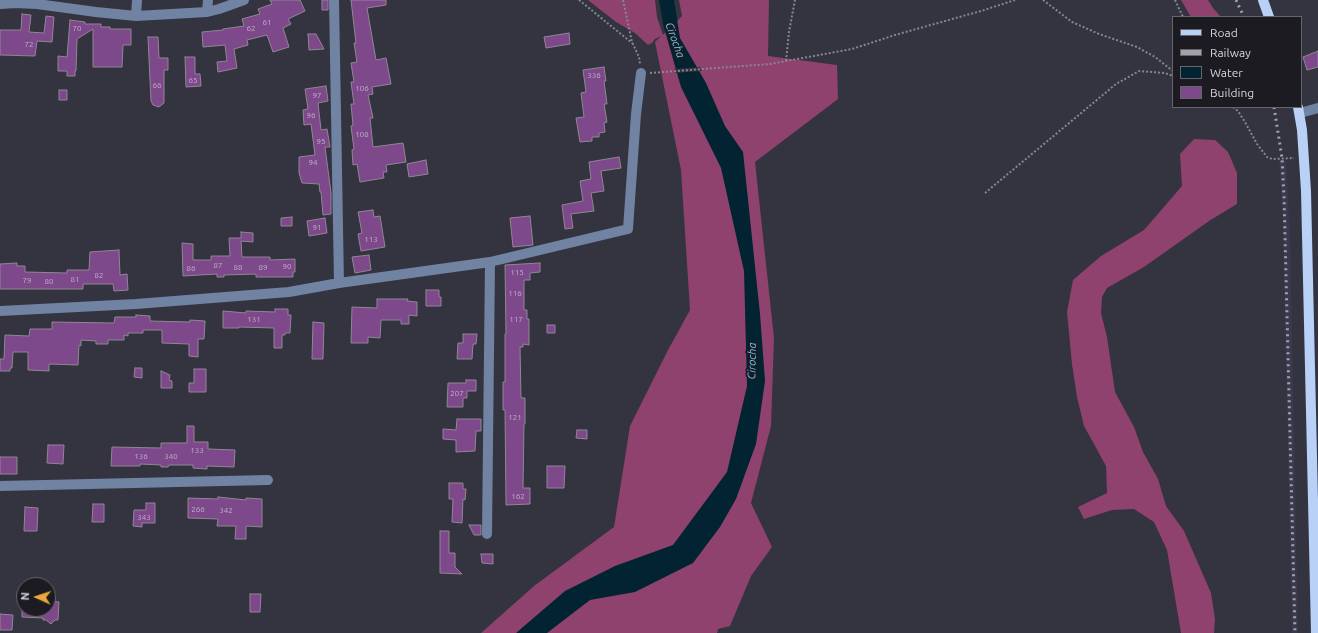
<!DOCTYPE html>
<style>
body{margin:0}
#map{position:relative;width:1318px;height:633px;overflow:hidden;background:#343340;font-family:Ubuntu,sans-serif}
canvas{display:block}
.legend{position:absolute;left:1172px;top:16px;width:130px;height:92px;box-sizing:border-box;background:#1c1b21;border:1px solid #66656c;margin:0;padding:5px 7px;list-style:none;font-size:12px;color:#d5d5dd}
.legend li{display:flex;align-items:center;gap:8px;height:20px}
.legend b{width:20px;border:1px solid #66656c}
.north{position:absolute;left:16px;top:577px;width:40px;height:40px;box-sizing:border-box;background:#1c1b21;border:1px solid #66656c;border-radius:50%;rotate:273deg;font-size:11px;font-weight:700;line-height:16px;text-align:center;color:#d5d5dd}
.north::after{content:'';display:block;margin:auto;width:14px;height:18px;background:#eda83b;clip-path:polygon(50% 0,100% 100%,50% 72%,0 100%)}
</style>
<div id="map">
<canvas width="1318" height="633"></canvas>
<ul class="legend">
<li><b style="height:5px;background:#b9d0f7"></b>Road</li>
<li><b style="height:5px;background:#a2a2ab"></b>Railway</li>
<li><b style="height:11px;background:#022332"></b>Water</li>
<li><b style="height:11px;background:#7d498b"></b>Building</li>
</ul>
<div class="north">N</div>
</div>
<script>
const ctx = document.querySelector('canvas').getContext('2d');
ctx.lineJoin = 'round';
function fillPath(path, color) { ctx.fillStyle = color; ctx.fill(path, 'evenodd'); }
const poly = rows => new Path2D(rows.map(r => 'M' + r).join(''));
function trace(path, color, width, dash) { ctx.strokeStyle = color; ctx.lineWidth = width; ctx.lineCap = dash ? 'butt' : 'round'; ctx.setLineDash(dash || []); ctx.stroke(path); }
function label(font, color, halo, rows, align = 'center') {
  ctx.font = font + ' Ubuntu,sans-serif'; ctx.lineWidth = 4; ctx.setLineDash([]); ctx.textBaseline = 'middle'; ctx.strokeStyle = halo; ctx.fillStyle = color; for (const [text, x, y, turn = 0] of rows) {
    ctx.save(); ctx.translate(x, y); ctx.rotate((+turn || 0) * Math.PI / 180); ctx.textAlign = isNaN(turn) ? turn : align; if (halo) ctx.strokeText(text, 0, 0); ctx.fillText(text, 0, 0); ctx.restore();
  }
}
const built = poly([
 [1279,161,1286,161,1290,237,1298,633,1292,633,1283,215]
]);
const forest = poly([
 [588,0,655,0,657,17,663,35,682,16,679,0,769,0,768,56,837,65,838,99,755,162,774,338,771,426,751,503,772,547,751,576,730,626,718,629,717,633,481,633,534,586,614,527,630,426,668,350,690,310,681,170,655,42,661,36,655,39,652,43,648,45,635,33,616,22],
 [1181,0,1208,0,1213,8,1221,17,1191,17],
 [1194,139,1215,140,1228,152,1237,173,1237,204,1209,221,1144,267,1107,288,1102,297,1101,313,1107,337,1115,392,1134,427,1143,452,1158,479,1166,506,1184,531,1211,593,1215,619,1214,633,1181,633,1167,550,1154,522,1134,509,1112,510,1084,519,1078,507,1107,493,1106,466,1084,426,1077,397,1072,364,1067,312,1073,280,1101,256,1144,230,1182,186,1180,154]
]);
const water = poly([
 [659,0,674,0,680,38,706,83,725,126,743,152,760,314,765,381,756,444,736,499,720,527,693,563,635,592,590,600,547,633,516,633,565,591,615,566,673,545,727,472,747,386,744,271,721,168,681,87,663,24]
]);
const pier = poly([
 [700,67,702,71,675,73,674,69]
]);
const building = poly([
 [270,0,300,0,305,11,288,19,291,24,283,28,289,47,273,52,267,35,247,40,248,45,234,49,237,68,218,72,217,62,227,61,225,45,203,47,202,32,223,30,223,29,244,26,242,19,260,14,258,9,272,4,270,0],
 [322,0,328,0,328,10,322,10,322,0],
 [351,0,386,0,386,5,367,8,376,60,386,58,391,84,372,87,373,94,368,95,373,118,370,118,373,147,403,143,406,162,386,165,387,172,383,172,384,178,360,182,357,164,353,165,352,150,354,149,351,126,353,125,351,104,354,104,351,82,354,82,351,63,357,62,354,43,356,43,351,0],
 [22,14,31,15,29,32,44,33,46,16,54,17,52,42,37,41,35,56,0,55,0,30,21,30,22,14],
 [70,20,85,22,85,24,101,24,101,27,110,27,110,29,131,29,131,45,123,45,122,67,93,67,93,29,77,39,76,71,75,71,75,76,67,76,67,71,58,71,58,56,67,57,70,20],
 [569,33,570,44,546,48,544,37,569,33],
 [308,34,316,34,324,49,309,50,308,34],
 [148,37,158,37,159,58,168,58,168,70,164,70,164,103,159,107,153,105,151,101,148,37],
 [1318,51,1318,67,1307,70,1303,57,1318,51],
 [185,57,195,57,195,74,200,74,201,86,186,87,185,57],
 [604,67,606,81,604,81,607,104,604,104,607,122,604,123,605,132,599,133,599,137,592,137,592,141,580,142,576,118,584,117,581,93,586,92,583,70,604,67],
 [326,86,328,101,318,103,321,130,327,129,330,147,325,147,331,193,331,214,323,215,321,192,320,192,319,184,302,183,299,173,299,157,315,155,311,124,304,125,303,110,308,109,305,89,326,86],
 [59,90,67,90,67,100,59,100,59,90],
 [619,157,621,168,601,171,604,191,591,193,594,211,571,214,573,228,565,229,562,205,583,201,580,181,591,179,589,162,619,157],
 [426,160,428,174,409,177,407,164,426,160],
 [373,210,374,217,380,216,385,247,361,251,358,234,362,233,358,212,373,210],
 [530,216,533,245,513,247,510,218,530,216],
 [292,217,292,226,281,226,281,218,292,217],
 [325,218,327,233,309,236,307,221,325,218],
 [241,232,253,233,253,242,241,241,242,257,270,257,270,260,295,259,295,272,293,272,293,277,256,277,256,274,224,275,224,277,217,277,217,274,183,276,182,243,193,244,193,260,211,260,211,256,230,256,229,238,241,238,241,232],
 [119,250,120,275,127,274,128,290,114,291,113,284,83,284,83,289,0,289,0,264,17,263,17,266,25,266,25,272,67,273,67,270,89,270,90,252,119,250],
 [369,255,371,270,355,273,352,257,369,255],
 [540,263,540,272,530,273,530,280,524,280,524,310,527,310,527,319,529,319,529,345,523,344,523,347,520,347,521,398,525,398,525,424,524,424,523,488,530,488,530,504,506,505,505,410,503,410,503,382,505,382,505,334,506,334,505,265,540,263],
 [426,290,439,290,439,297,441,297,441,306,426,306,426,290],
 [377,299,408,299,407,301,417,302,417,316,409,315,409,324,401,324,401,320,381,320,380,338,368,337,368,343,351,343,352,307,377,308,377,299],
 [275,309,288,309,288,315,291,315,290,333,285,333,285,335,282,335,282,348,274,348,274,328,239,327,239,328,223,328,223,311,246,313,246,311,275,312,275,309],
 [136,315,150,316,150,321,190,322,190,320,205,321,204,339,198,339,198,357,189,356,189,344,162,343,162,330,143,330,143,333,128,333,128,336,124,335,124,340,108,340,108,344,96,344,96,341,81,340,81,346,79,345,78,365,49,364,49,371,28,370,28,352,13,352,12,368,10,368,10,371,0,371,0,359,4,359,5,335,29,336,30,329,52,329,52,322,114,323,115,317,136,317,136,315],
 [313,322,324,323,323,359,312,359,313,322],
 [547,325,555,325,555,333,547,333,547,325],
 [463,334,477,334,476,344,473,344,472,359,457,359,458,343,463,343,463,334],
 [135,368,142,368,142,378,134,377,135,368],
 [194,369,206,369,206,392,189,392,189,383,194,383,194,369],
 [161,371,170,375,169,380,172,381,172,388,161,388,161,371],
 [466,380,476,380,476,391,467,391,467,398,463,398,463,407,447,407,448,383,466,383,466,380],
 [457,419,481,419,481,431,476,431,475,451,456,452,456,440,443,439,443,429,456,430,457,419],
 [187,426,194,426,194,442,208,442,208,449,235,450,234,467,207,466,207,469,193,468,193,465,169,465,168,467,161,467,161,465,140,464,140,466,111,466,112,447,161,448,161,443,187,443,187,426],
 [577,430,587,430,587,439,576,438,577,430],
 [48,445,64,445,63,464,47,463,48,445],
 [0,457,17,457,17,474,0,474,0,457],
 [547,466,565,466,564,488,547,488,547,466],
 [449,483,463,483,463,489,466,489,465,500,463,499,462,523,452,522,453,499,449,499,449,483],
 [218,497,246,500,246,498,262,499,262,527,246,526,246,539,235,539,236,526,217,526,218,519,188,518,188,498,218,499,218,497],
 [146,503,155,503,155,523,142,523,142,527,133,526,134,510,146,510,146,503],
 [93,504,104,504,104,522,92,522,93,504],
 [25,507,38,508,37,531,24,531,25,507],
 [469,525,481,525,481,535,474,535,469,525],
 [440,531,449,531,449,553,455,553,455,567,462,574,440,573,440,531],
 [481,554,493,554,493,564,482,563,481,554],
 [250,594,261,594,260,612,250,612,250,594],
 [48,601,59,602,58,620,55,620,51,624,46,620,43,620,43,618,22,617,22,609,48,609,48,601],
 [0,614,13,615,12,630,0,630,0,614]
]);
const path = poly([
 [579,0,632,43],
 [623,0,632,42,639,57,640,64],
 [1043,0,1072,22,1099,34,1137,47,1155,57,1173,71],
 [1175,0,1183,17],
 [786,61,789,32,795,0],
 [650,73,770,64,852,49,895,35,981,11,1015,0],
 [1233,107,1238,111,1245,122,1257,144,1267,157,1272,159,1294,158],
 [985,193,1116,84,1139,71,1165,73,1173,76]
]);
const minor = poly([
 [334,0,339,283],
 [0,4,16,3,37,4,96,12,136,16,207,12,219,9,244,0],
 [207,12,208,0],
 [136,16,137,0],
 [1300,113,1318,108],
 [0,311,136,304,289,292,339,283,490,262,628,229,636,114,641,73],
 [0,486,268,480],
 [487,534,490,262]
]);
const major = poly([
 [1263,0,1269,17],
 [1298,107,1302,130,1306,191,1316,633]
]);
const rail = poly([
 [1236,0,1244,17],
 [1274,107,1282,158,1284,197,1295,633]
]);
const numberNames = [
 ["61",267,22],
 ["70",77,28],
 ["62",251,28],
 ["72",29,44],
 ["336",594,75],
 ["65",193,80],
 ["66",157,85],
 ["106",362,88],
 ["97",317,95],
 ["96",311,115],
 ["108",362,134],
 ["95",321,141],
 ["94",313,162],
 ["91",317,227],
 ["113",371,239],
 ["87",218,265],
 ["90",287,266],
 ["88",238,267],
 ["89",263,267],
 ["86",191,268],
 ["115",517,272],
 ["82",99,275],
 ["81",75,279],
 ["79",27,280],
 ["80",49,281],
 ["116",515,293],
 ["131",254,319],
 ["117",516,319],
 ["207",457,393],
 ["121",515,417],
 ["133",197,450],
 ["136",141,456],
 ["340",171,456],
 ["162",518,496],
 ["266",198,509],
 ["342",226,510],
 ["343",144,517]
];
const waterNames = [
 ["Cirocha",675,40,70],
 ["Cirocha",752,361,-89]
];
fillPath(built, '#3b394d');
fillPath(forest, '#8f426d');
fillPath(water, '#022332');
fillPath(pier, '#343340');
fillPath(building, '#7d498b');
trace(building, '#918694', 1);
trace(path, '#878791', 2, [2, 2]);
trace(minor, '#7083a2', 10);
trace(major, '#b9d0f7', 10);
trace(rail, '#a2a2ab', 3, [2, 4]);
label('8px', '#bfb2c8', null, numberNames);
label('italic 11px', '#66cdfd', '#1c1b21', waterNames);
</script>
